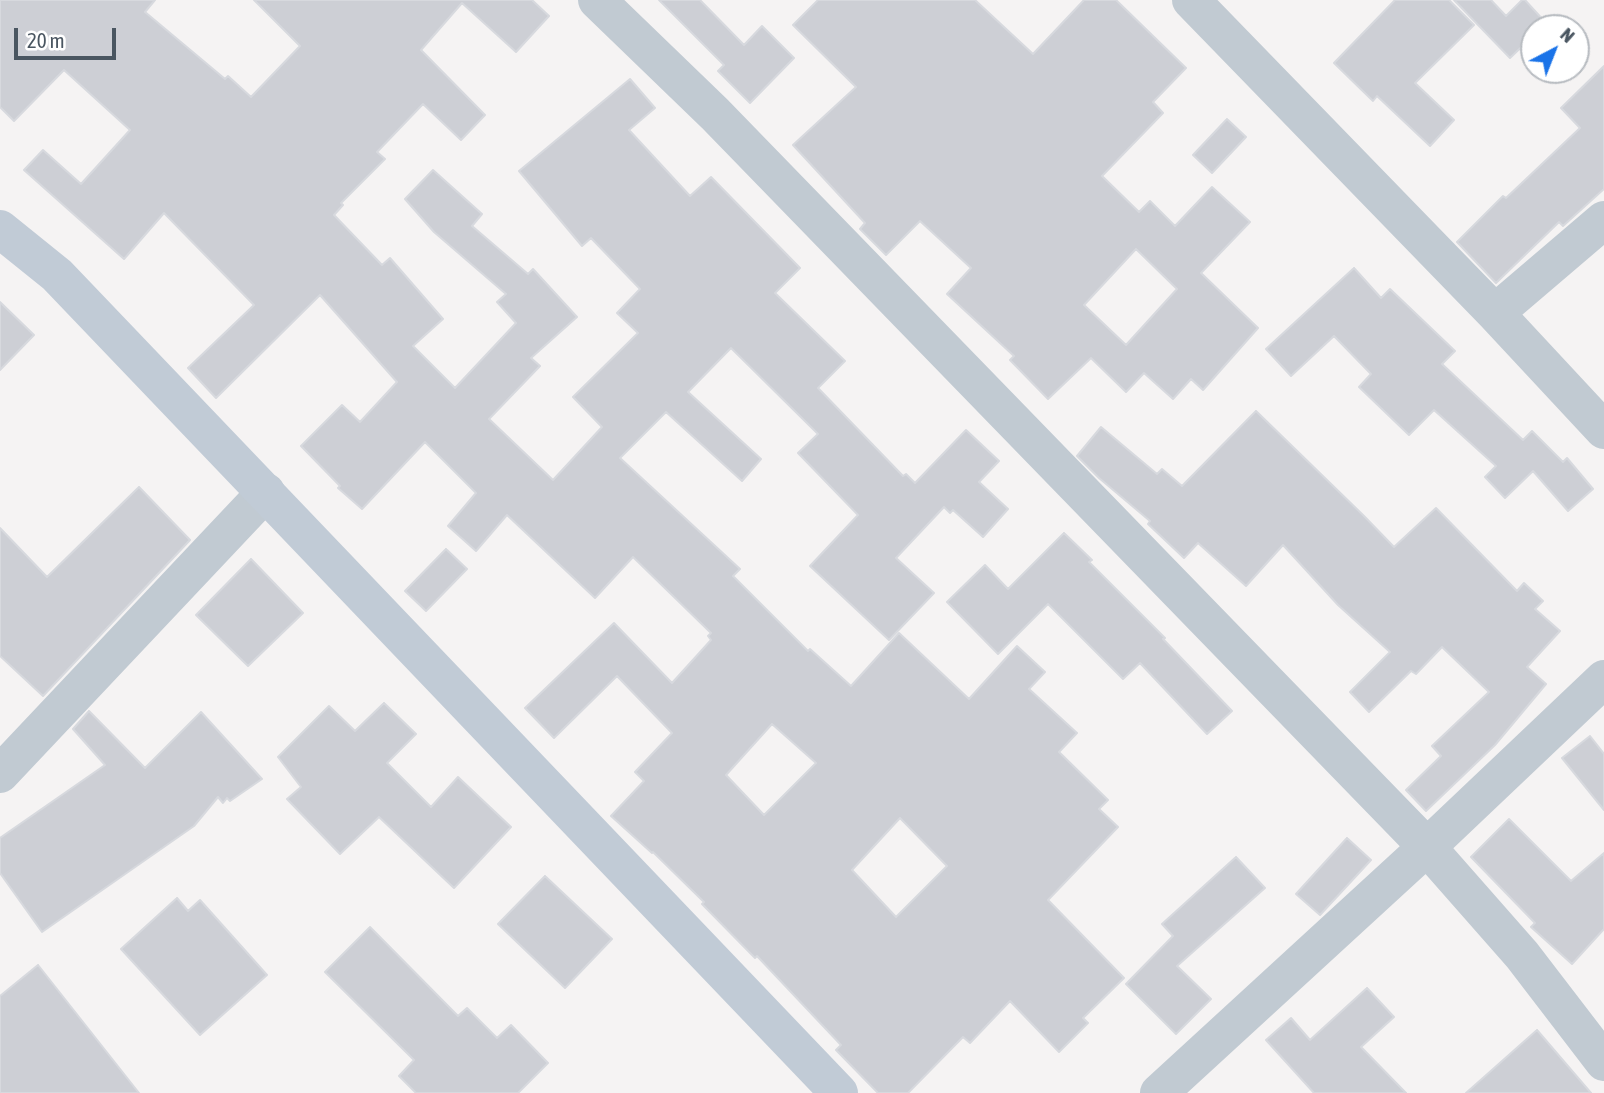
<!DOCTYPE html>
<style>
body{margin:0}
#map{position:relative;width:1604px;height:1093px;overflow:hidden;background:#f5f3f3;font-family:"Asap Condensed",sans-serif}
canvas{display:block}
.north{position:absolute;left:1520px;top:14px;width:70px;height:70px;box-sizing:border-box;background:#fff;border:2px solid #b7bbc0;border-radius:50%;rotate:42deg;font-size:19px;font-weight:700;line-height:28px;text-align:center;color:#4a5661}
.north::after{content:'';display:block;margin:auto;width:24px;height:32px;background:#1a73e8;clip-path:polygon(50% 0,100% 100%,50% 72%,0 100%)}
.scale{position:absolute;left:14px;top:28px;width:102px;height:32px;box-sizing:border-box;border:4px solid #4a5661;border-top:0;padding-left:9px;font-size:21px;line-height:24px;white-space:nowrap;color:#4a5661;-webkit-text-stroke:5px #fff;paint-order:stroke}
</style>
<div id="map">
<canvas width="1604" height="1093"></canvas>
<div class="north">N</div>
<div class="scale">20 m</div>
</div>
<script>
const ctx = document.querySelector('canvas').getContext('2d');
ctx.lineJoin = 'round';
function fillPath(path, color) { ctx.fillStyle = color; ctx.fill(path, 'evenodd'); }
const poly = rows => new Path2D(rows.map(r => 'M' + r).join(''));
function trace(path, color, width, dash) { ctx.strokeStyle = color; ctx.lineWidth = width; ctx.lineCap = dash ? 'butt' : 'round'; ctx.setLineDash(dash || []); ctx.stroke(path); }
const building = poly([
 [0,0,155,0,145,12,225,79,228,76,251,97,300,46,254,0,532,0,549,16,516,52,462,3,421,50,485,115,461,140,423,104,377,152,385,159,341,203,343,205,334,215,382,265,390,258,443,319,413,346,455,388,516,323,497,302,506,294,434,232,405,199,433,170,482,214,472,226,528,274,533,269,577,317,531,358,540,366,489,419,553,480,602,427,573,397,638,333,617,313,640,289,591,238,582,246,519,171,630,79,655,108,629,130,690,196,711,177,800,268,775,293,845,361,818,388,903,476,906,474,915,483,966,430,999,461,979,482,1008,509,983,537,953,510,950,513,944,507,896,558,934,593,889,640,810,566,858,515,798,453,818,434,731,348,688,392,761,459,742,481,666,412,620,458,740,569,733,576,808,651,810,649,851,686,899,633,969,699,1017,646,1045,672,1029,689,1077,733,1059,752,1108,800,1099,809,1118,827,1048,900,1124,978,1083,1018,1088,1023,1059,1052,1010,1001,970,1043,963,1037,908,1093,878,1093,836,1050,841,1045,757,956,755,958,702,904,704,902,653,852,652,853,611,816,644,781,635,772,672,733,617,676,554,738,525,708,614,623,672,683,711,640,708,636,711,633,633,557,595,598,507,515,476,551,448,526,476,493,425,442,362,509,338,488,340,486,301,446,342,405,360,422,397,382,320,295,216,398,188,368,254,305,164,213,124,259,24,170,43,150,81,184,130,130,64,70,14,121,0,107,0,0],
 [772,724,816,763,764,815,726,775,772,724],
 [900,818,947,866,896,917,852,870,900,818],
 [659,0,700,0,744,45,762,26,794,58,750,103,718,71,724,65,659,0],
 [818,0,975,0,1033,54,1084,0,1116,0,1186,68,1153,102,1163,113,1102,176,1139,212,1150,201,1175,226,1212,187,1250,222,1201,273,1258,328,1203,390,1191,379,1173,399,1144,373,1126,392,1091,358,1048,399,1010,360,1014,356,947,294,971,268,920,221,886,255,860,229,865,223,793,145,856,87,793,25,818,0],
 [1136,249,1177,289,1126,345,1084,305,1136,249],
 [1395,0,1449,0,1474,25,1415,83,1454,120,1430,146,1377,96,1373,101,1334,63,1395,0],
 [1454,0,1491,0,1506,16,1522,0,1525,0,1546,23,1541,28,1534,28,1534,35,1510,58,1454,0],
 [1604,66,1604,189,1563,226,1559,222,1496,283,1457,242,1503,196,1506,198,1580,128,1561,108,1604,66],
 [1227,119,1246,137,1212,173,1193,155,1227,119],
 [1354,268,1381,298,1390,289,1455,351,1442,364,1523,440,1532,431,1563,462,1567,458,1593,489,1568,511,1533,471,1505,498,1485,477,1496,466,1434,410,1409,435,1359,387,1371,374,1334,336,1291,376,1266,349,1354,268],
 [0,302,34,335,0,370,0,302],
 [1256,411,1364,516,1394,547,1436,508,1517,591,1524,583,1543,601,1535,609,1560,631,1527,667,1546,684,1495,745,1426,811,1406,790,1441,756,1432,746,1489,692,1442,647,1416,674,1411,671,1369,712,1350,692,1390,652,1338,605,1283,545,1246,586,1198,543,1184,558,1148,524,1150,521,1099,478,1077,456,1101,427,1157,474,1162,469,1182,486,1256,411],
 [139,487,190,540,43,696,0,656,0,528,47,577,139,487],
 [1064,533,1092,560,1089,562,1165,638,1163,639,1232,711,1207,734,1140,663,1123,679,1048,604,998,654,947,602,985,565,1008,589,1064,533],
 [446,549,467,569,426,611,405,591,446,549],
 [251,559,303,613,248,666,196,615,251,559],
 [384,703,416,734,387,763,431,807,458,777,511,827,454,888,379,817,340,854,287,799,301,787,278,757,329,706,355,731,384,703],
 [89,711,145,768,201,712,262,779,230,801,227,798,223,803,218,797,194,826,42,932,0,873,0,838,105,765,73,729,89,711],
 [1590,736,1604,754,1604,810,1562,758,1590,736],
 [1509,819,1571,881,1604,853,1604,929,1572,964,1531,927,1535,923,1471,857,1509,819],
 [1347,838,1371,860,1320,915,1296,894,1347,838],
 [1236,857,1265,888,1177,966,1211,999,1176,1034,1126,984,1173,936,1162,924,1236,857],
 [545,876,612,939,565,988,498,924,545,876],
 [177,898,188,911,200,900,267,975,200,1035,121,949,177,898],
 [370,927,458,1016,467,1008,497,1038,511,1025,548,1063,518,1093,416,1093,399,1076,414,1060,325,972,370,927],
 [38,965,139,1093,0,1093,0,996,38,965],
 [1367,988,1394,1017,1361,1047,1406,1093,1314,1093,1266,1040,1291,1018,1310,1040,1367,988],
 [1537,1030,1591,1093,1466,1093,1537,1030]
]);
const minor = poly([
 [597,0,715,114,1427,847,1522,955,1604,1062],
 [1191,0,1495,313,1604,430],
 [1495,313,1604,220],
 [0,774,266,492],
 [1159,1093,1427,847,1604,679]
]);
const secondary = poly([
 [0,229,57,275,839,1093]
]);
fillPath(building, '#cdcfd5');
trace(building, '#d7d9de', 2);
trace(minor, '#c1cad2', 38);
trace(secondary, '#c1cbd6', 38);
</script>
